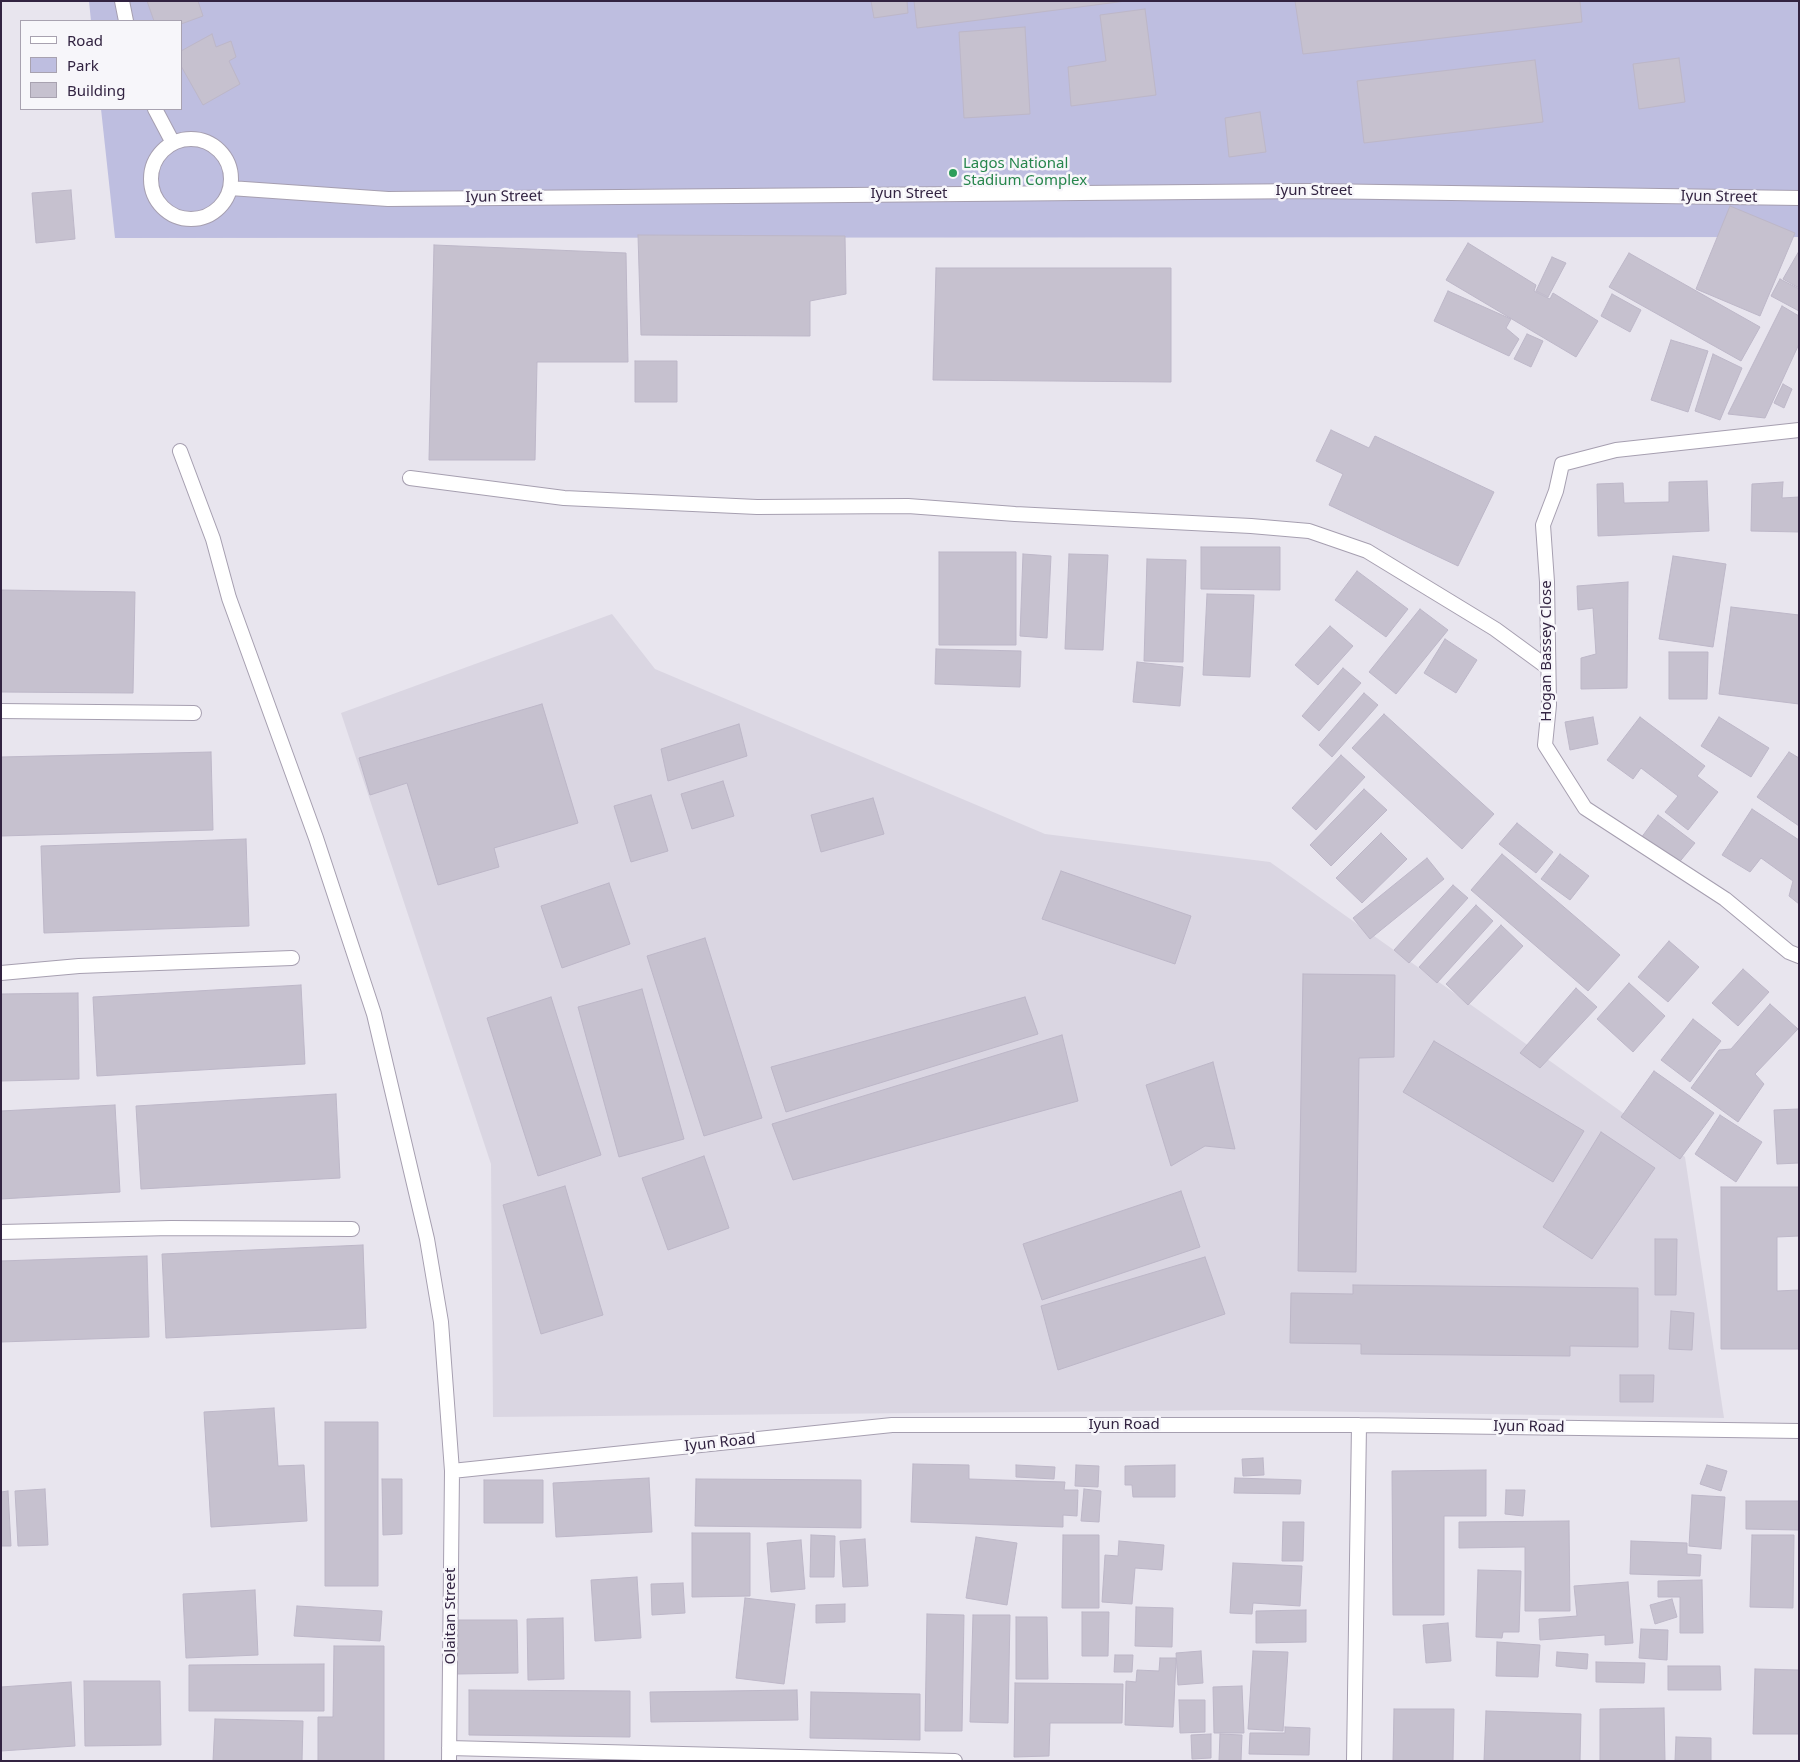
<!DOCTYPE html>
<style>
body{margin:0}
#map{position:relative;width:1800px;height:1762px;overflow:hidden;background:#e8e5ee;font-family:"Noto Sans",sans-serif}
canvas{display:block}
.frame{position:absolute;inset:0;border:2px solid #322341;pointer-events:none}
.legend{position:absolute;left:20px;top:20px;width:162px;height:90px;box-sizing:border-box;background:#f7f6fa;border:1px solid #a8a2b0;margin:0;padding:6px 9px;list-style:none;font-size:15px;color:#322341}
.legend li{display:flex;align-items:center;gap:10px;height:25px}
.legend b{width:25px;border:1px solid #a8a2b0}
</style>
<div id="map">
<canvas width="1800" height="1762"></canvas>
<div class="frame"></div>
<ul class="legend">
<li><b style="height:6px;background:#fff"></b>Road</li>
<li><b style="height:14px;background:#bebee0"></b>Park</li>
<li><b style="height:14px;background:#c6c1cf"></b>Building</li>
</ul>
</div>
<script>
const ctx = document.querySelector('canvas').getContext('2d');
ctx.lineJoin = 'round';
function fillPath(path, color) { ctx.fillStyle = color; ctx.fill(path, 'evenodd'); }
const poly = rows => new Path2D(rows.map(r => 'M' + r).join(''));
function trace(path, color, width, dash) { ctx.strokeStyle = color; ctx.lineWidth = width; ctx.lineCap = dash ? 'butt' : 'round'; ctx.setLineDash(dash || []); ctx.stroke(path); }
function label(font, color, halo, rows, align = 'center') {
  ctx.font = font + ' "Noto Sans",sans-serif'; ctx.lineWidth = 5; ctx.setLineDash([]); ctx.textBaseline = 'middle'; ctx.strokeStyle = halo; ctx.fillStyle = color; for (const [text, x, y, turn = 0] of rows) {
    ctx.save(); ctx.translate(x, y); ctx.rotate((+turn || 0) * Math.PI / 180); ctx.textAlign = isNaN(turn) ? turn : align; if (halo) ctx.strokeText(text, 0, 0); ctx.fillText(text, 0, 0); ctx.restore();
  }
}
const built = poly([
 [612,614,655,669,1045,834,1270,862,1685,1157,1724,1418,1243,1410,493,1417,491,1164,341,713]
]);
const green = poly([
 [89,1,1799,1,1799,237,115,238,101,109,181,109,181,21,91,21]
]);
const building = poly([
 [147,1,198,1,203,16,181,24,181,21,154,21,147,1],
 [871,1,907,1,908,13,874,18,871,1],
 [914,1,1126,1,917,28,914,1],
 [1295,1,1580,1,1582,22,1303,54,1295,1],
 [1145,9,1156,95,1071,106,1068,67,1106,61,1100,15,1145,9],
 [1025,27,1030,114,964,118,959,32,1025,27],
 [212,34,216,47,231,41,236,57,229,61,240,84,203,105,181,66,181,51,212,34],
 [1679,58,1685,102,1639,109,1633,64,1679,58],
 [1535,60,1543,122,1364,143,1357,81,1535,60],
 [1260,112,1266,152,1229,157,1225,118,1260,112],
 [71,190,75,239,36,243,32,193,71,190],
 [1730,206,1795,233,1760,316,1696,289,1730,206],
 [638,235,845,236,846,294,810,301,810,336,641,335,638,235],
 [1468,243,1536,285,1534,291,1550,299,1553,293,1598,321,1576,357,1446,280,1468,243],
 [434,245,626,253,628,362,537,362,535,460,429,460,434,245],
 [1799,251,1799,288,1783,279,1799,251],
 [1629,253,1760,327,1741,361,1609,287,1629,253],
 [1552,257,1566,263,1548,297,1536,291,1552,257],
 [936,268,1171,268,1171,382,933,380,936,268],
 [1780,279,1799,289,1799,311,1771,296,1780,279],
 [1448,291,1511,319,1506,328,1519,339,1509,356,1434,321,1448,291],
 [1612,294,1641,310,1630,332,1601,316,1612,294],
 [1782,306,1799,316,1799,344,1765,418,1728,414,1782,306],
 [1527,334,1543,341,1531,367,1514,359,1527,334],
 [1671,340,1708,351,1688,412,1651,400,1671,340],
 [1713,354,1742,368,1720,420,1695,411,1713,354],
 [635,361,677,361,677,402,635,402,635,361],
 [1783,384,1792,389,1784,408,1774,403,1783,384],
 [1331,430,1369,448,1375,436,1494,492,1458,566,1329,505,1343,474,1316,461,1331,430],
 [1707,481,1709,531,1598,536,1597,484,1623,483,1624,503,1669,502,1669,482,1707,481],
 [1783,482,1782,498,1799,497,1799,532,1751,531,1752,484,1783,482],
 [1201,547,1280,547,1280,590,1201,589,1201,547],
 [939,552,1016,552,1016,645,939,645,939,552],
 [1023,554,1051,556,1047,638,1020,636,1023,554],
 [1069,554,1108,555,1103,650,1065,649,1069,554],
 [1673,556,1726,564,1713,647,1659,639,1673,556],
 [1147,559,1186,560,1183,662,1144,661,1147,559],
 [1357,571,1408,609,1386,637,1335,600,1357,571],
 [1628,582,1627,688,1581,689,1581,658,1596,654,1593,608,1578,610,1577,586,1628,582],
 [1,590,135,592,133,693,1,692,1,590],
 [1207,594,1254,595,1250,677,1203,675,1207,594],
 [1731,607,1799,615,1799,704,1719,694,1731,607],
 [1420,609,1448,630,1396,694,1369,672,1420,609],
 [1330,626,1353,646,1318,685,1295,665,1330,626],
 [1445,639,1477,660,1456,693,1424,673,1445,639],
 [936,649,1021,651,1020,687,935,684,936,649],
 [1669,652,1708,652,1707,699,1669,699,1669,652],
 [1137,662,1183,667,1180,706,1133,702,1137,662],
 [1343,668,1361,683,1319,731,1302,716,1343,668],
 [1364,693,1378,705,1332,757,1319,745,1364,693],
 [542,704,578,823,494,848,499,867,438,885,407,783,370,795,359,758,542,704],
 [1384,714,1494,814,1462,849,1352,748,1384,714],
 [1593,717,1598,744,1570,750,1565,722,1593,717],
 [1640,717,1705,766,1697,776,1718,792,1688,830,1665,812,1678,796,1641,768,1633,779,1607,760,1640,717],
 [1719,717,1769,748,1751,777,1701,746,1719,717],
 [739,724,747,756,668,781,661,749,739,724],
 [211,752,213,830,1,836,1,757,211,752],
 [1789,752,1799,758,1799,826,1757,797,1789,752],
 [1341,755,1365,777,1316,830,1292,808,1341,755],
 [723,781,734,816,692,829,681,794,723,781],
 [1364,789,1387,810,1331,866,1310,845,1364,789],
 [651,795,668,851,631,862,614,806,651,795],
 [873,798,884,834,821,852,811,815,873,798],
 [1752,809,1799,840,1799,904,1789,896,1793,881,1761,858,1750,872,1722,855,1752,809],
 [1658,815,1695,843,1677,865,1641,838,1658,815],
 [1517,823,1553,852,1536,873,1499,844,1517,823],
 [1381,833,1407,859,1362,903,1336,878,1381,833],
 [246,839,249,926,44,933,41,846,246,839],
 [1502,854,1620,955,1588,991,1471,890,1502,854],
 [1560,854,1589,876,1570,900,1541,879,1560,854],
 [1427,858,1444,879,1370,939,1353,918,1427,858],
 [1061,871,1191,916,1175,964,1042,919,1061,871],
 [609,883,630,944,562,968,541,906,609,883],
 [1453,885,1468,898,1409,963,1394,950,1453,885],
 [1476,905,1493,921,1437,983,1419,967,1476,905],
 [1501,925,1523,946,1468,1005,1446,984,1501,925],
 [705,938,762,1118,704,1136,647,956,705,938],
 [1669,941,1699,967,1668,1002,1638,977,1669,941],
 [1743,969,1769,992,1738,1026,1712,1003,1743,969],
 [1303,974,1395,975,1394,1057,1359,1058,1356,1272,1298,1271,1303,974],
 [1629,983,1665,1016,1633,1052,1597,1019,1629,983],
 [301,985,305,1064,97,1076,93,997,301,985],
 [1576,988,1597,1007,1540,1068,1520,1053,1576,988],
 [642,989,684,1139,619,1157,578,1007,642,989],
 [78,993,79,1079,1,1081,1,994,78,993],
 [551,997,601,1155,538,1176,487,1018,551,997],
 [1025,997,1038,1034,786,1112,771,1067,1025,997],
 [1770,1004,1798,1029,1755,1074,1764,1084,1738,1122,1691,1088,1719,1050,1731,1049,1770,1004],
 [1693,1019,1721,1041,1690,1082,1661,1060,1693,1019],
 [1062,1035,1078,1101,793,1180,772,1124,1062,1035],
 [1434,1041,1584,1131,1553,1182,1403,1092,1434,1041],
 [1213,1062,1235,1149,1205,1146,1171,1166,1146,1085,1213,1062],
 [1654,1071,1714,1113,1680,1159,1621,1117,1654,1071],
 [336,1094,340,1178,141,1189,136,1106,336,1094],
 [115,1105,120,1192,1,1199,1,1111,115,1105],
 [1799,1109,1799,1163,1777,1164,1774,1110,1799,1109],
 [1720,1115,1762,1142,1736,1182,1695,1154,1720,1115],
 [1601,1132,1655,1168,1592,1259,1543,1227,1601,1132],
 [704,1156,729,1228,668,1250,642,1178,704,1156],
 [565,1186,603,1315,541,1334,503,1205,565,1186],
 [1721,1187,1799,1187,1799,1236,1777,1237,1777,1291,1799,1290,1799,1349,1721,1349,1721,1187],
 [1181,1191,1200,1247,1042,1300,1023,1244,1181,1191],
 [1655,1239,1677,1239,1676,1295,1655,1295,1655,1239],
 [363,1245,366,1328,166,1338,162,1254,363,1245],
 [147,1256,149,1337,1,1342,1,1261,147,1256],
 [1205,1257,1225,1314,1058,1370,1041,1306,1205,1257],
 [1353,1285,1638,1288,1638,1347,1570,1346,1570,1356,1361,1354,1361,1344,1290,1343,1291,1293,1353,1294,1353,1285],
 [1671,1311,1694,1313,1692,1350,1669,1349,1671,1311],
 [1620,1375,1654,1375,1653,1402,1620,1402,1620,1375],
 [274,1408,278,1466,304,1465,307,1521,211,1527,204,1412,274,1408],
 [325,1422,378,1422,378,1586,325,1586,325,1422],
 [1263,1458,1264,1475,1243,1476,1242,1459,1263,1458],
 [913,1464,969,1465,969,1479,1065,1482,1064,1490,1078,1490,1077,1516,1063,1515,1063,1527,911,1522,913,1464],
 [1016,1465,1055,1467,1054,1479,1016,1477,1016,1465],
 [1076,1465,1099,1466,1098,1487,1075,1486,1076,1465],
 [1175,1465,1175,1497,1133,1497,1132,1485,1125,1485,1125,1466,1175,1465],
 [1707,1465,1727,1471,1721,1491,1700,1484,1707,1465],
 [1486,1470,1486,1516,1444,1516,1444,1615,1393,1615,1392,1471,1486,1470],
 [649,1478,652,1532,556,1537,553,1483,649,1478],
 [1235,1478,1301,1480,1300,1494,1234,1493,1235,1478],
 [382,1479,402,1479,402,1534,383,1535,382,1479],
 [696,1479,861,1480,861,1528,695,1526,696,1479],
 [484,1480,543,1480,543,1523,484,1523,484,1480],
 [45,1489,48,1545,18,1546,15,1491,45,1489],
 [1084,1489,1101,1491,1099,1522,1081,1521,1084,1489],
 [1506,1490,1525,1490,1523,1516,1505,1514,1506,1490],
 [8,1491,11,1546,1,1546,1,1492,8,1491],
 [1692,1495,1725,1497,1721,1549,1689,1546,1692,1495],
 [1746,1501,1799,1501,1799,1530,1746,1529,1746,1501],
 [1569,1521,1570,1611,1525,1611,1525,1547,1459,1548,1459,1522,1569,1521],
 [1283,1522,1304,1522,1303,1561,1282,1561,1283,1522],
 [692,1533,750,1533,750,1596,692,1597,692,1533],
 [811,1535,835,1536,834,1577,810,1577,811,1535],
 [1063,1535,1099,1535,1099,1608,1062,1608,1063,1535],
 [1752,1535,1794,1535,1793,1608,1750,1607,1752,1535],
 [976,1537,1017,1543,1007,1605,966,1598,976,1537],
 [865,1539,868,1586,843,1587,840,1541,865,1539],
 [801,1540,805,1589,771,1592,767,1543,801,1540],
 [1119,1541,1164,1545,1162,1570,1135,1568,1132,1604,1102,1602,1105,1555,1118,1556,1119,1541],
 [1631,1541,1687,1543,1687,1554,1701,1555,1700,1576,1630,1574,1631,1541],
 [1233,1563,1302,1566,1300,1606,1253,1603,1252,1614,1230,1613,1233,1563],
 [1478,1570,1521,1571,1519,1632,1503,1632,1502,1638,1476,1637,1478,1570],
 [637,1577,641,1638,595,1641,591,1580,637,1577],
 [1702,1580,1703,1633,1680,1633,1680,1597,1658,1597,1658,1581,1702,1580],
 [1628,1582,1633,1643,1605,1645,1605,1635,1540,1640,1539,1619,1577,1616,1574,1586,1628,1582],
 [683,1583,685,1613,652,1615,651,1584,683,1583],
 [255,1590,258,1655,186,1658,183,1594,255,1590],
 [745,1598,795,1604,784,1684,736,1678,745,1598],
 [1672,1599,1677,1617,1655,1624,1650,1605,1672,1599],
 [845,1604,845,1622,816,1623,816,1605,845,1604],
 [297,1606,382,1611,380,1641,294,1636,297,1606],
 [1136,1607,1173,1608,1172,1647,1135,1646,1136,1607],
 [1306,1610,1306,1642,1256,1643,1256,1611,1306,1610],
 [1082,1612,1109,1612,1108,1656,1082,1656,1082,1612],
 [927,1614,964,1615,962,1731,925,1731,927,1614],
 [973,1615,1010,1615,1008,1723,970,1722,973,1615],
 [1016,1617,1047,1617,1048,1679,1016,1679,1016,1617],
 [563,1618,564,1679,528,1680,527,1619,563,1618],
 [457,1620,517,1620,518,1673,457,1674,457,1620],
 [1448,1623,1451,1661,1426,1663,1423,1625,1448,1623],
 [1641,1629,1668,1630,1667,1660,1639,1658,1641,1629],
 [1497,1642,1540,1645,1538,1677,1496,1676,1497,1642],
 [334,1646,384,1646,384,1761,318,1761,318,1717,333,1717,334,1646],
 [1201,1651,1203,1683,1178,1685,1176,1653,1201,1651],
 [1253,1651,1288,1652,1283,1731,1248,1729,1253,1651],
 [1557,1652,1588,1654,1587,1669,1556,1666,1557,1652],
 [1115,1655,1133,1655,1132,1672,1114,1672,1115,1655],
 [1160,1658,1176,1658,1173,1727,1125,1725,1126,1681,1136,1682,1137,1670,1159,1671,1160,1658],
 [1596,1662,1645,1663,1644,1683,1596,1682,1596,1662],
 [324,1664,324,1711,189,1711,189,1665,324,1664],
 [1668,1666,1720,1666,1721,1690,1668,1690,1668,1666],
 [1755,1669,1799,1670,1799,1734,1753,1734,1755,1669],
 [84,1681,160,1681,161,1745,85,1746,84,1681],
 [71,1682,75,1746,1,1751,1,1687,71,1682],
 [1015,1683,1123,1684,1122,1723,1050,1723,1049,1756,1014,1757,1015,1683],
 [1242,1686,1244,1733,1214,1733,1213,1687,1242,1686],
 [469,1690,630,1691,630,1737,469,1735,469,1690],
 [797,1690,798,1720,651,1722,650,1692,797,1690],
 [811,1692,920,1694,920,1740,810,1738,811,1692],
 [1179,1700,1205,1700,1205,1732,1180,1733,1179,1700],
 [1664,1708,1665,1761,1600,1761,1600,1709,1664,1708],
 [1394,1709,1454,1709,1453,1761,1393,1761,1394,1709],
 [1486,1711,1581,1714,1580,1761,1484,1761,1486,1711],
 [215,1719,303,1721,302,1761,213,1761,215,1719],
 [1285,1727,1310,1728,1309,1755,1249,1754,1250,1733,1285,1733,1285,1727],
 [1211,1734,1211,1758,1192,1759,1191,1735,1211,1734],
 [1220,1734,1242,1735,1241,1761,1219,1761,1220,1734],
 [1676,1737,1711,1738,1711,1761,1675,1761,1676,1737]
]);
const service = poly([
 [122,1,126,21],
 [155,109,173,143],
 '151 179a40 40 0 1 1 80 0a40 40 0 1 1-80 0Z',
 [230,188,388,199,1312,191,1799,198]
]);
const minor = poly([
 [1799,430,1616,450,1562,464,1556,491,1543,525,1547,582,1549,705,1545,745,1585,808,1725,899,1789,952,1799,956],
 [180,451,213,539,229,598,316,838,374,1014,427,1239,441,1322,452,1471,449,1761],
 [410,478,564,498,757,507,908,506,1015,514,1251,526,1309,531,1367,551,1495,629,1547,667],
 [1,711,194,713],
 [1,973,79,966,292,958],
 [1,1232,171,1228,352,1229],
 [452,1471,892,1425,1359,1425,1799,1431],
 [449,1748,955,1761],
 [1354,1761,1359,1425]
]);
const markers = [
 [953,173,5,"#2e9e5b"]
];
const leisureNames = [
 ["Lagos National",963,164],
 ["Stadium Complex",963,181]
];
const streetNames = [
 ["Iyun Street",1314,191],
 ["Iyun Street",909,194],
 ["Iyun Street",504,197,-1],
 ["Iyun Street",1719,197,1],
 ["Hogan Bassey Close",1547,651,-90],
 ["Iyun Road",1124,1425],
 ["Iyun Road",1529,1427,1],
 ["Iyun Road",720,1443,-6],
 ["Olaitan Street",451,1616,-90]
];
fillPath(built, '#dad6e2');
fillPath(green, '#bebee0');
fillPath(building, '#c6c1cf');
trace(building, '#bdb7c8', 1);
trace(service, '#a69fb0', 16);
trace(minor, '#a69fb0', 16);
trace(service, '#fff', 14);
trace(minor, '#fff', 14);
for (const [x, y, r, color] of markers) { const dot = new Path2D(); dot.arc(x, y, r, 0, 2 * Math.PI); ctx.fillStyle = color; ctx.fill(dot); trace(dot, '#f7f6fa', 2); }
label('15px', '#27864d', '#f7f6fa', leisureNames, 'left');
label('15px', '#322341', '#f7f6fa', streetNames);
</script>
